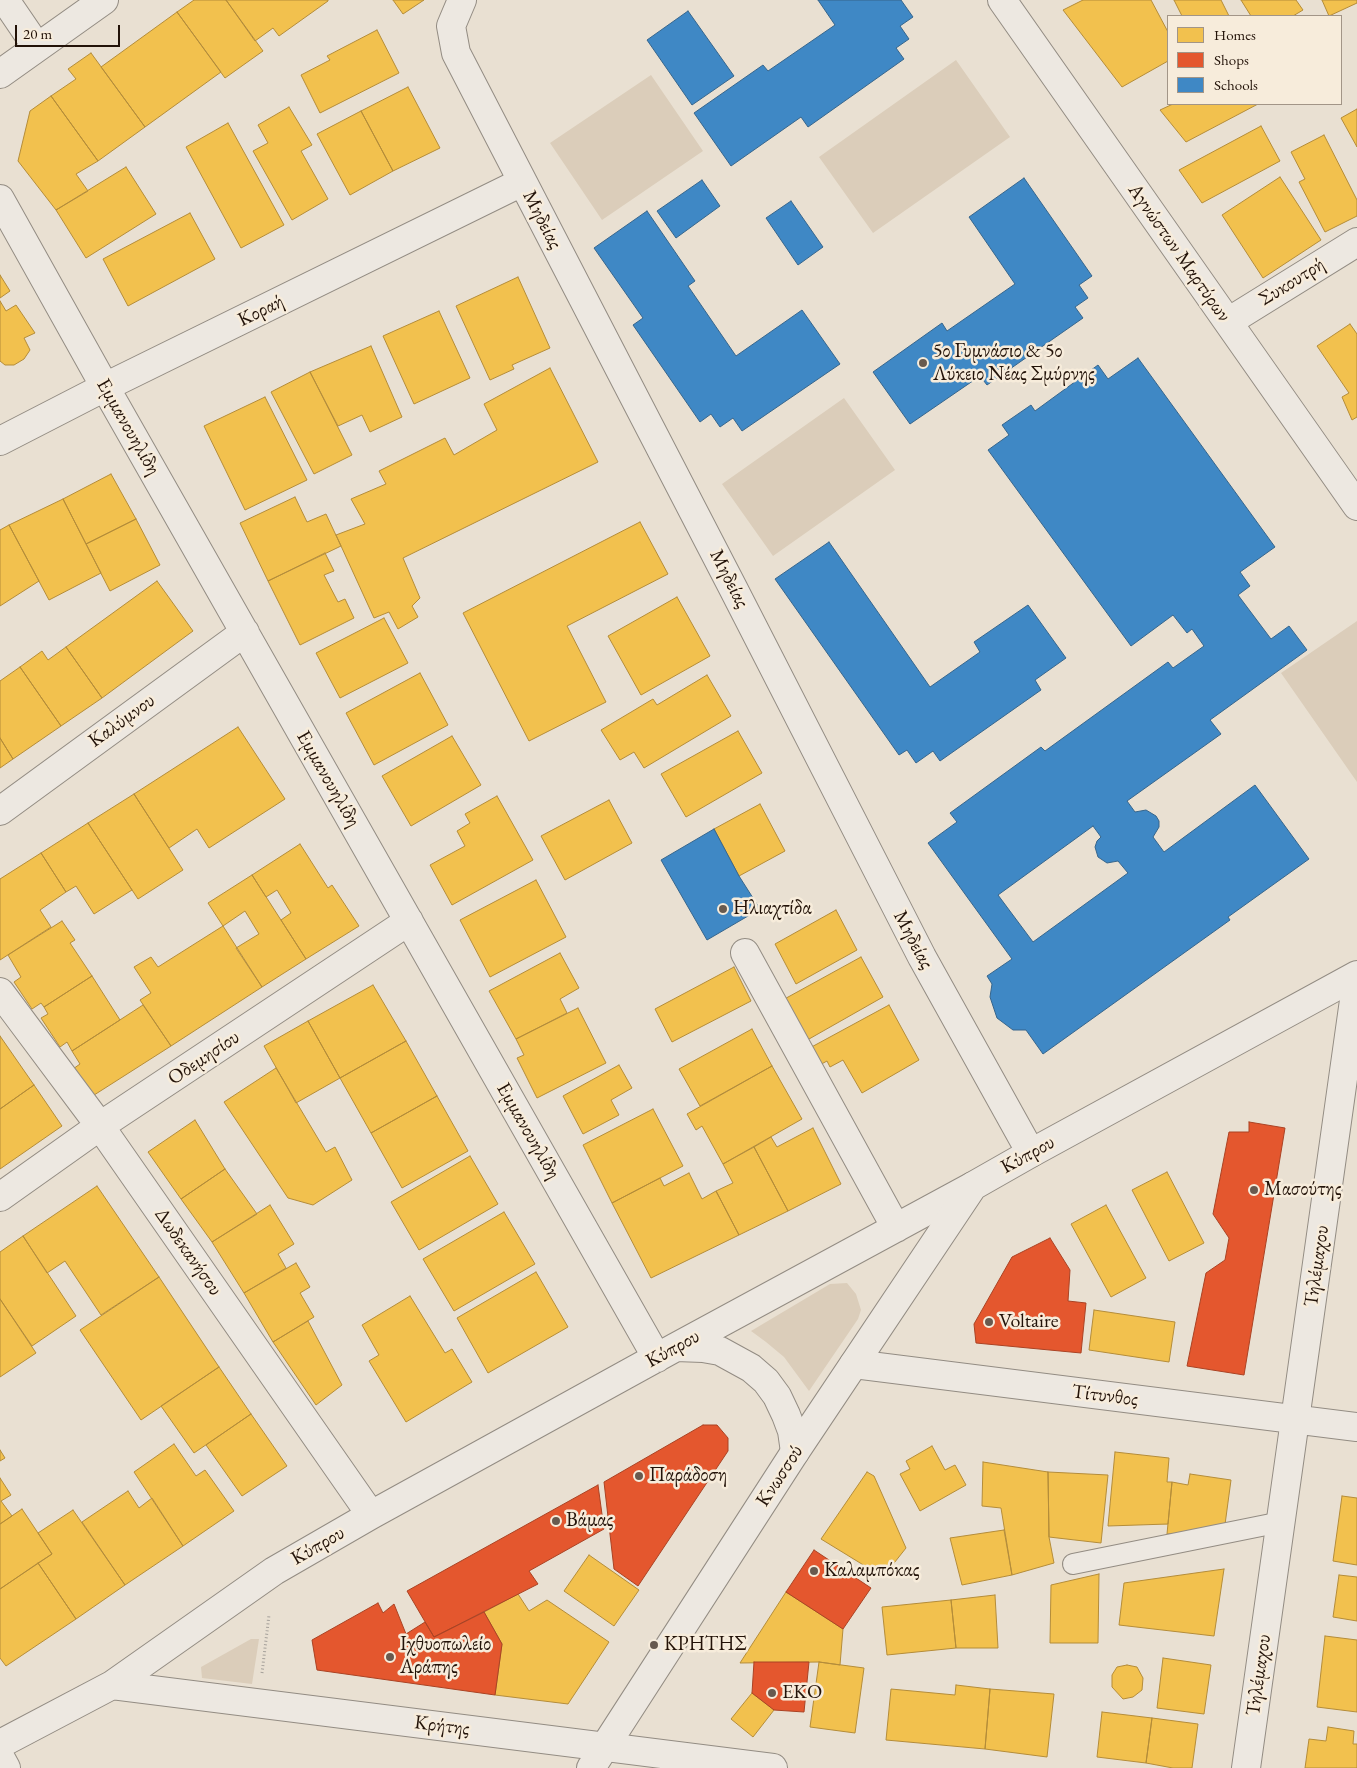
<!DOCTYPE html>
<meta charset="utf-8">
<style>
body{margin:0}
#map{position:relative;width:1357px;height:1768px;overflow:hidden;background:#e9e0d2;font-family:"EB Garamond",serif}
canvas{display:block}
.legend{position:absolute;left:1167px;top:15px;width:175px;height:90px;box-sizing:border-box;background:#f7ecdb;border:1px solid #a29587;margin:0;padding:6px 9px;list-style:none;font-size:15px;color:#221208}
.legend li{display:flex;align-items:center;gap:10px;height:25px}
.legend b{width:25px;border:1px solid #a29587}
.scale{position:absolute;left:15px;top:25px;width:105px;height:22px;box-sizing:border-box;border:2px solid #221208;border-top:0;padding-left:6px;font-size:15px;line-height:18px;white-space:nowrap;color:#221208;-webkit-text-stroke:4px #f7ecdb;paint-order:stroke}
</style>
<div id="map">
<canvas width="1357" height="1768"></canvas>
<ul class="legend">
<li><b style="height:14px;background:#f2c14e"></b>Homes</li>
<li><b style="height:14px;background:#e4572e"></b>Shops</li>
<li><b style="height:14px;background:#3f88c5"></b>Schools</li>
</ul>
<div class="scale">20 m</div>
</div>
<script>
const ctx = document.querySelector('canvas').getContext('2d');
ctx.lineJoin = 'round';
function fillPath(path, color) { ctx.fillStyle = color; ctx.fill(path, 'evenodd'); }
const poly = rows => new Path2D(rows.map(r => 'M' + r).join(''));
function trace(path, color, width, dash) { ctx.strokeStyle = color; ctx.lineWidth = width; ctx.lineCap = dash ? 'butt' : 'round'; ctx.setLineDash(dash || []); ctx.stroke(path); }
function label(font, color, halo, rows, align = 'center') {
  ctx.font = font + ' "EB Garamond",serif'; ctx.lineWidth = 5; ctx.setLineDash([]); ctx.textBaseline = 'middle'; ctx.strokeStyle = halo; ctx.fillStyle = color; for (const [text, x, y, turn = 0] of rows) {
    ctx.save(); ctx.translate(x, y); ctx.rotate((+turn || 0) * Math.PI / 180); ctx.textAlign = isNaN(turn) ? turn : align; if (halo) ctx.strokeText(text, 0, 0); ctx.fillText(text, 0, 0); ctx.restore();
  }
}
const green = poly([
 [956,60,1010,137,873,233,819,157],
 [651,75,703,151,602,220,550,143],
 [844,398,895,470,773,556,722,484],
 [1357,621,1357,782,1281,673],
 [847,1283,856,1294,861,1310,858,1319,809,1391,784,1357,766,1342,751,1331,830,1284],
 [251,1639,259,1639,252,1684,202,1678,201,1667]
]);
const homes = poly([
 [194,0,226,0,263,51,225,78,177,12,194,0],
 [226,0,328,0,328,1,279,36,273,28,255,41,226,0],
 [393,0,424,0,403,14,393,0],
 [1083,0,1151,0,1168,32,1168,61,1122,87,1063,10,1083,0],
 [1174,0,1221,0,1229,16,1182,16,1174,0],
 [1241,0,1296,0,1303,10,1293,16,1251,16,1241,0],
 [1322,0,1357,0,1357,3,1329,16,1322,0],
 [177,12,221,72,145,127,101,67,177,12],
 [377,30,399,73,320,113,301,75,330,60,327,56,377,30],
 [91,53,145,127,98,161,51,96,76,79,68,69,91,53],
 [408,87,440,148,393,171,361,111,408,87],
 [51,96,98,161,76,174,88,191,56,210,18,161,30,111,51,96],
 [1173,104,1258,104,1186,142,1160,110,1173,104],
 [289,107,312,145,301,151,328,199,292,220,253,151,268,143,258,125,289,107],
 [1357,109,1357,147,1341,118,1357,109],
 [361,111,393,171,350,195,317,134,361,111],
 [228,123,284,225,241,248,186,147,228,123],
 [1261,126,1280,161,1202,203,1179,170,1261,126],
 [1324,135,1357,200,1357,216,1325,232,1299,182,1305,179,1291,152,1324,135],
 [126,167,156,214,86,258,56,210,126,167],
 [1280,177,1321,240,1263,278,1222,215,1280,177],
 [190,213,215,259,128,306,103,259,190,213],
 [0,275,10,291,0,298,0,275],
 [518,277,550,348,512,365,514,369,490,380,456,306,518,277],
 [0,301,6,311,16,305,35,333,24,338,30,350,24,359,14,365,5,365,0,361,0,301],
 [439,311,470,378,414,404,383,336,439,311],
 [1350,324,1357,334,1357,417,1352,420,1342,397,1349,393,1317,346,1350,324],
 [371,346,402,417,370,432,362,415,338,426,310,372,371,346],
 [550,368,598,462,403,558,420,598,412,606,418,617,398,629,389,612,374,618,336,535,365,524,351,499,386,484,379,471,445,438,454,455,497,430,484,404,550,368],
 [310,372,352,455,314,474,271,392,310,372],
 [265,397,307,480,245,510,204,426,265,397],
 [111,474,136,519,86,544,63,499,111,474],
 [295,497,307,522,326,514,341,546,268,581,240,523,295,497],
 [63,499,101,573,49,600,9,525,63,499],
 [136,519,160,565,110,591,86,544,136,519],
 [640,522,668,574,567,626,606,702,529,741,463,613,640,522],
 [9,525,39,581,0,606,0,530,9,525],
 [325,553,334,571,324,575,338,602,345,599,354,618,300,645,268,581,325,553],
 [157,581,193,631,102,698,66,647,157,581],
 [677,597,710,656,641,695,608,636,677,597],
 [384,618,408,663,340,698,316,653,384,618],
 [66,647,102,698,61,726,20,667,42,651,48,660,66,647],
 [20,667,61,726,13,759,0,738,0,681,20,667],
 [420,673,448,725,374,765,346,713,420,673],
 [707,675,731,716,644,768,634,752,620,760,601,730,653,699,657,705,707,675],
 [238,727,285,799,209,848,197,829,169,848,134,794,238,727],
 [738,731,762,773,686,817,661,774,738,731],
 [452,736,481,785,411,826,382,776,452,736],
 [0,738,13,759,0,768,0,738],
 [134,794,183,870,138,899,88,823,134,794],
 [497,796,533,860,452,905,430,865,465,846,457,831,470,823,465,814,497,796],
 [609,800,632,843,565,880,541,836,609,800],
 [760,804,785,851,739,876,714,829,760,804],
 [88,823,132,890,94,914,76,886,66,892,41,853,88,823],
 [300,844,328,888,332,885,359,926,306,959,281,920,291,913,277,890,266,897,252,875,300,844],
 [41,853,66,892,40,910,51,927,0,960,0,879,41,853],
 [252,875,306,959,262,987,236,948,259,934,245,911,223,926,208,903,252,875],
 [536,880,566,937,490,977,460,920,536,880],
 [836,910,857,950,796,984,775,944,836,910],
 [62,921,75,940,70,943,92,976,44,1007,41,1003,32,1009,14,982,21,977,8,955,62,921],
 [223,926,262,987,171,1046,140,1000,151,993,134,967,151,957,158,967,223,926],
 [560,953,579,988,560,999,567,1013,516,1039,489,991,560,953],
 [861,957,883,997,802,1043,779,1002,861,957],
 [734,967,751,1001,672,1042,655,1009,734,967],
 [92,976,120,1020,72,1051,67,1042,60,1047,41,1018,48,1014,44,1007,92,976],
 [373,985,406,1041,340,1078,308,1021,373,985],
 [143,1005,171,1046,91,1097,73,1069,80,1064,72,1051,143,1005],
 [889,1005,919,1060,862,1093,843,1060,830,1067,827,1061,816,1067,806,1050,889,1005],
 [578,1008,606,1063,537,1098,517,1058,524,1055,516,1039,578,1008],
 [308,1021,340,1078,296,1103,264,1046,308,1021],
 [752,1029,772,1066,700,1106,679,1069,752,1029],
 [0,1036,34,1085,0,1109,0,1036],
 [406,1041,437,1096,371,1133,340,1078,406,1041],
 [619,1065,632,1088,611,1100,619,1115,583,1134,563,1096,619,1065],
 [772,1066,802,1119,723,1164,702,1126,696,1130,687,1114,772,1066],
 [276,1068,326,1152,335,1147,352,1180,313,1205,288,1198,224,1102,276,1068],
 [34,1085,62,1126,0,1169,0,1109,34,1085],
 [437,1096,468,1151,402,1188,371,1133,437,1096],
 [653,1109,683,1166,612,1203,583,1145,653,1109],
 [195,1120,225,1169,181,1199,148,1152,195,1120],
 [813,1128,841,1184,788,1211,754,1147,771,1137,777,1147,813,1128],
 [754,1147,788,1211,739,1235,716,1191,733,1183,723,1164,754,1147],
 [470,1156,498,1204,419,1250,391,1202,470,1156],
 [225,1169,257,1214,212,1242,181,1199,225,1169],
 [1167,1172,1204,1243,1169,1261,1132,1190,1167,1172],
 [689,1173,702,1199,716,1191,739,1235,651,1278,612,1203,660,1178,664,1186,689,1173],
 [97,1186,159,1277,101,1315,65,1261,47,1273,23,1236,97,1186],
 [270,1205,294,1244,278,1254,286,1268,244,1293,212,1242,270,1205],
 [1106,1205,1146,1278,1111,1297,1071,1224,1106,1205],
 [504,1212,535,1264,454,1311,423,1259,504,1212],
 [23,1236,76,1316,32,1346,0,1299,0,1252,23,1236],
 [296,1263,310,1287,300,1293,314,1317,273,1342,244,1293,296,1263],
 [536,1272,568,1327,488,1373,457,1318,536,1272],
 [159,1277,219,1367,141,1420,80,1330,159,1277],
 [410,1296,445,1353,452,1349,472,1382,406,1422,369,1361,379,1355,362,1325,410,1296],
 [0,1299,36,1353,0,1377,0,1299],
 [1094,1310,1175,1322,1169,1362,1089,1350,1094,1310],
 [308,1321,342,1385,316,1405,273,1342,308,1321],
 [219,1367,251,1414,194,1453,161,1406,219,1367],
 [251,1414,287,1466,242,1496,206,1445,251,1414],
 [174,1444,196,1476,205,1470,234,1511,183,1546,134,1472,174,1444],
 [932,1446,945,1470,955,1465,966,1485,920,1511,900,1474,910,1469,906,1461,932,1446],
 [0,1450,5,1458,0,1461,0,1450],
 [1115,1452,1169,1458,1167,1482,1172,1482,1168,1524,1108,1526,1115,1452],
 [983,1462,1048,1472,1049,1537,1054,1563,1012,1575,1001,1508,982,1506,983,1462],
 [867,1472,874,1476,906,1548,883,1577,821,1539,867,1472],
 [1048,1472,1108,1475,1101,1543,1049,1537,1048,1472],
 [1190,1474,1231,1480,1224,1532,1167,1534,1172,1482,1188,1485,1190,1474],
 [0,1478,11,1495,1,1501,12,1516,0,1524,0,1478],
 [128,1491,139,1508,152,1498,183,1546,125,1585,82,1522,128,1491],
 [1342,1496,1357,1498,1357,1565,1333,1561,1342,1496],
 [22,1509,52,1554,0,1589,0,1524,22,1509],
 [73,1510,125,1585,76,1619,38,1563,52,1554,38,1533,73,1510],
 [1004,1530,1012,1575,962,1585,950,1538,1004,1530],
 [589,1555,639,1590,614,1626,564,1591,589,1555],
 [38,1563,76,1619,6,1666,0,1658,0,1589,38,1563],
 [1224,1569,1214,1636,1119,1625,1124,1583,1224,1569],
 [1099,1574,1098,1643,1050,1643,1051,1585,1099,1574],
 [1339,1575,1357,1577,1357,1621,1333,1617,1339,1575],
 [786,1592,843,1629,840,1665,819,1662,740,1663,786,1592],
 [518,1594,529,1611,547,1600,609,1642,568,1704,495,1695,502,1644,484,1612,518,1594],
 [995,1595,998,1648,956,1648,951,1600,995,1595],
 [951,1600,956,1648,887,1655,882,1607,951,1600],
 [1325,1636,1357,1640,1357,1712,1317,1707,1325,1636],
 [1163,1658,1211,1665,1204,1714,1157,1708,1163,1658],
 [819,1662,864,1668,855,1733,810,1727,819,1662],
 [1127,1665,1137,1667,1143,1678,1142,1690,1133,1697,1123,1699,1112,1687,1112,1675,1117,1667,1127,1665],
 [956,1685,990,1689,985,1749,886,1740,891,1689,955,1695,956,1685],
 [990,1689,1054,1694,1047,1757,985,1749,990,1689],
 [752,1693,774,1710,753,1737,731,1719,752,1693],
 [1102,1712,1152,1718,1146,1763,1097,1757,1102,1712],
 [1152,1718,1198,1724,1192,1768,1173,1768,1146,1763,1152,1718],
 [1328,1727,1354,1731,1353,1744,1357,1744,1357,1768,1305,1768,1309,1739,1326,1741,1328,1727]
]);
const shops = poly([
 [1249,1122,1285,1128,1244,1375,1187,1366,1206,1273,1225,1260,1229,1238,1213,1214,1229,1132,1249,1132,1249,1122],
 [1050,1238,1070,1270,1068,1301,1086,1303,1081,1353,976,1343,974,1324,1012,1257,1050,1238],
 [703,1425,717,1425,728,1438,728,1451,638,1586,614,1569,604,1482,703,1425],
 [598,1485,604,1529,529,1571,538,1584,434,1637,407,1591,598,1485],
 [814,1550,871,1588,843,1629,786,1592,814,1550],
 [378,1603,383,1613,394,1604,406,1634,425,1622,434,1637,484,1612,502,1644,495,1695,317,1670,312,1640,378,1603],
 [754,1662,809,1662,804,1712,774,1710,752,1693,754,1662]
]);
const schools = poly([
 [818,0,901,0,913,17,900,26,909,39,896,48,904,59,808,127,801,117,731,166,694,113,763,65,768,71,835,25,818,0],
 [688,11,734,76,692,105,647,40,688,11],
 [1024,178,1092,276,1079,285,1088,298,1075,307,1083,318,987,385,980,376,910,424,873,372,942,323,947,331,1015,284,969,217,1024,178],
 [702,180,720,206,676,238,657,211,702,180],
 [791,201,823,247,798,265,766,218,791,201],
 [647,211,695,281,688,286,736,356,802,310,840,364,742,431,733,418,720,427,711,414,700,422,633,325,643,318,594,248,647,211],
 [1138,358,1275,547,1240,572,1250,586,1238,595,1271,639,1289,626,1307,650,1210,720,1221,734,1127,801,1135,812,1146,810,1156,816,1159,821,1159,827,1153,837,1164,852,1255,785,1309,859,1228,917,1230,920,1043,1054,1026,1030,1013,1030,997,1018,990,997,992,984,987,976,1012,959,928,843,957,822,950,813,1041,747,1045,751,1168,662,1173,668,1204,646,1192,629,1187,633,1173,615,1131,646,988,450,1009,435,1002,425,1031,405,1035,411,1098,365,1108,379,1138,358],
 [1093,826,1101,837,1097,841,1095,847,1098,857,1107,863,1118,861,1128,873,1033,942,998,895,1093,826],
 [829,542,930,687,980,652,974,642,1028,605,1066,658,1035,680,1041,690,940,761,933,751,916,763,907,750,899,755,775,579,829,542],
 [714,829,739,876,760,909,707,940,661,860,714,829]
]);
const path = poly([
 [262,1673,269,1615]
]);
const service = poly([
 [1073,1564,1281,1522]
]);
const minor = poly([
 [5,0,37,47],
 [462,0,451,26,456,53,733,588,922,957,1031,1153],
 [1002,0,1357,506],
 [0,74,104,0],
 [0,199,105,387,657,1358],
 [1228,322,1357,242],
 [0,441,105,387,522,182],
 [0,811,245,632],
 [745,953,896,1228],
 [0,992,100,1126,371,1515],
 [0,1197,100,1126,409,921],
 [676,1347,703,1348,720,1351,751,1368,766,1381,777,1396,786,1415,792,1431,795,1452],
 [854,1364,1357,1427],
 [112,1685,773,1768],
 [0,1744,112,1685,274,1571,371,1515,676,1347,973,1186],
 [0,1757,6,1768],
 [1246,1768,1357,979]
]);
const tertiary = poly([
 [591,1768,795,1452,973,1186,1031,1153,1357,975]
]);
const markers = [
 [923,363,5,"#685a4f"],
 [723,909,5,"#685a4f"],
 [1254,1190,5,"#685a4f"],
 [989,1322,5,"#685a4f"],
 [639,1476,5,"#685a4f"],
 [556,1521,5,"#685a4f"],
 [814,1571,5,"#685a4f"],
 [654,1645,5,"#685a4f"],
 [390,1657,5,"#685a4f"],
 [772,1693,5,"#685a4f"]
];
const streetNames = [
 ["Μηδείας",542,220,63],
 ["Αγνώστων Μαρτύρων",1179,253,55],
 ["Συκουτρή",1292,282,-32],
 ["Κοραή",261,311,-26],
 ["Εμμανουηλίδη",128,427,60],
 ["Μηδείας",729,579,63],
 ["Καλύμνου",122,721,-36],
 ["Εμμανουηλίδη",328,779,60],
 ["Μηδείας",913,940,62],
 ["Οδεμησίου",204,1058,-34],
 ["Εμμανουηλίδη",528,1131,60],
 ["Κύπρου",1028,1155,-29],
 ["Δωδεκανήσου",188,1252,55],
 ["Τηλέμαχου",1317,1266,-82],
 ["Κύπρου",673,1349,-29],
 ["Τίτυνθος",1105,1396,7],
 ["Κνωσσού",780,1476,-57],
 ["Κύπρου",318,1546,-30],
 ["Τηλέμαχου",1259,1675,-82],
 ["Κρήτης",442,1726,7]
];
const poiNames = [
 ["5ο Γυμνάσιο & 5ο",933,352],
 ["Λύκειο Νέας Σμύρνης",933,375],
 ["Ηλιαχτίδα",733,909],
 ["Μασούτης",1264,1190],
 ["Voltaire",999,1322],
 ["Παράδοση",649,1476],
 ["Βάμας",566,1521],
 ["Καλαμπόκας",824,1571],
 ["Ιχθυοπωλείο",400,1645],
 ["Αράπης",400,1668],
 ["ΚΡΗΤΗΣ",664,1645],
 ["EKO",782,1693]
];
fillPath(green, '#dbcdba');
fillPath(homes, '#f2c14e');
trace(homes, '#b48c39', 1);
fillPath(shops, '#e4572e');
trace(shops, '#aa4223', 1);
fillPath(schools, '#3f88c5');
trace(schools, '#36658c', 1);
trace(service, '#938c83', 22);
trace(minor, '#938c83', 30);
trace(tertiary, '#938c83', 30);
trace(path, '#a5a09a', 3, [1, 2.5]);
trace(service, '#ede8e1', 20);
trace(minor, '#ede8e1', 28);
trace(tertiary, '#ede8e1', 28);
for (const [x, y, r, color] of markers) { const dot = new Path2D(); dot.arc(x, y, r, 0, 2 * Math.PI); ctx.fillStyle = color; ctx.fill(dot); trace(dot, '#f7ecdb', 2); }
label('20px', '#221208', '#f7ecdb', streetNames);
label('20px', '#221208', '#f7ecdb', poiNames, 'left');
</script>
